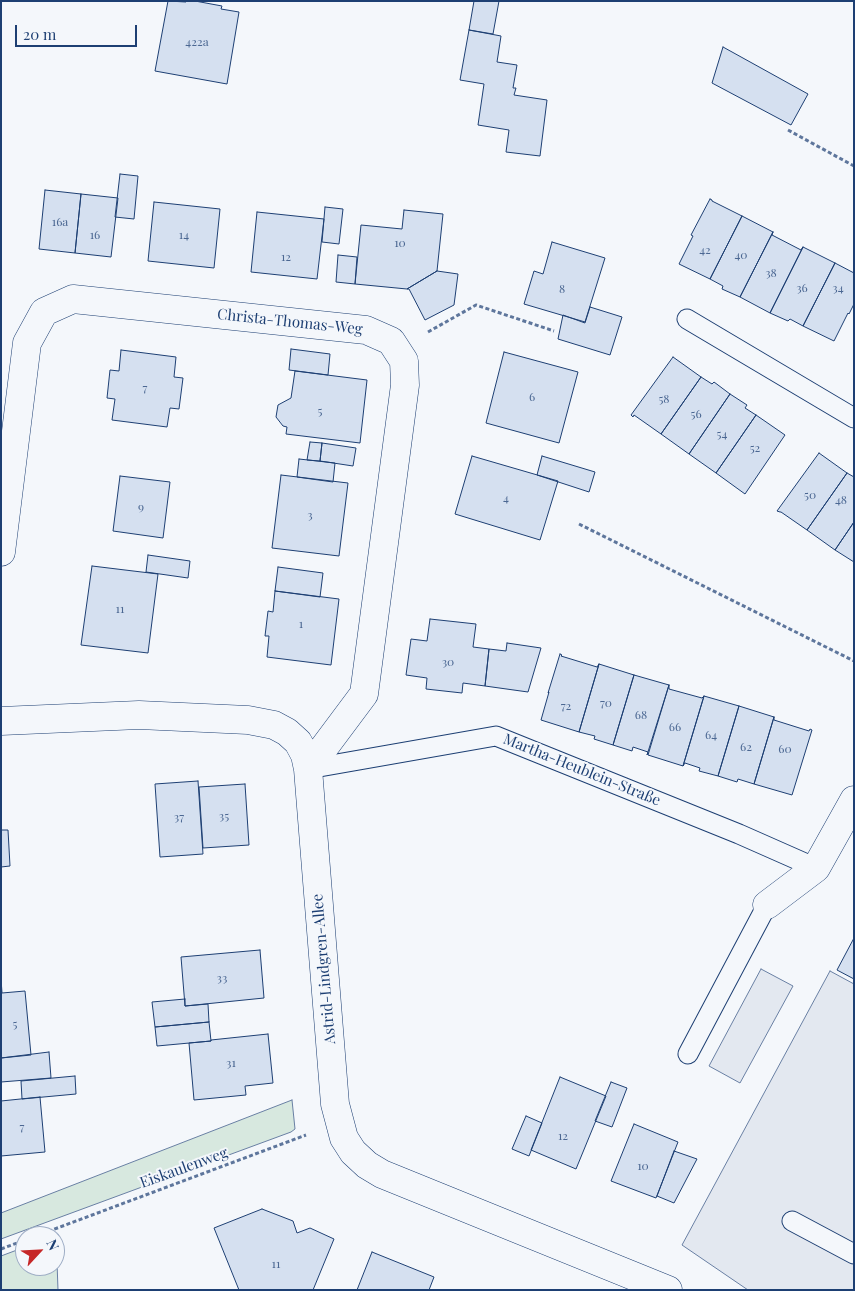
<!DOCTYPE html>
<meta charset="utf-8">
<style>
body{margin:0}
#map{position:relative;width:855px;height:1291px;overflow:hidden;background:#f4f7fb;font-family:"Playfair Display",serif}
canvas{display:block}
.frame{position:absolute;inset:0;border:2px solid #1d3f73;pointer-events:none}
.north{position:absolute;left:15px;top:1226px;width:50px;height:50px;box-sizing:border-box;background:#f4f7fb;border:1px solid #9eadc5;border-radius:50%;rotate:65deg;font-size:14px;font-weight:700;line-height:20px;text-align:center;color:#1d3f73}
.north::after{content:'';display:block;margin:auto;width:18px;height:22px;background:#c62828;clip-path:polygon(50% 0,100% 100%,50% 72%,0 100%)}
.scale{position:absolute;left:15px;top:25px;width:122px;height:22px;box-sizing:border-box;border:2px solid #1d3f73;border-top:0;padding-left:6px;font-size:15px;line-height:18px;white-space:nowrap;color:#1d3f73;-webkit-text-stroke:4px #f4f7fb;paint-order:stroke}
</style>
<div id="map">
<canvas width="855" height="1291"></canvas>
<div class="frame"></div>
<div class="north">N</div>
<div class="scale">20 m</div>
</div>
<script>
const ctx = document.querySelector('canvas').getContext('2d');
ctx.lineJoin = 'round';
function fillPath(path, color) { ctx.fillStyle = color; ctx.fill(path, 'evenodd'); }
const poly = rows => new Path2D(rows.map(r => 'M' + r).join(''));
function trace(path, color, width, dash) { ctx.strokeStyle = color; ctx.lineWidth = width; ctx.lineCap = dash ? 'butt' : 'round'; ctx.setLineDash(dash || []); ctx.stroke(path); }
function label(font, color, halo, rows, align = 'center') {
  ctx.font = font + ' "Playfair Display",serif'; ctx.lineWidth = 4; ctx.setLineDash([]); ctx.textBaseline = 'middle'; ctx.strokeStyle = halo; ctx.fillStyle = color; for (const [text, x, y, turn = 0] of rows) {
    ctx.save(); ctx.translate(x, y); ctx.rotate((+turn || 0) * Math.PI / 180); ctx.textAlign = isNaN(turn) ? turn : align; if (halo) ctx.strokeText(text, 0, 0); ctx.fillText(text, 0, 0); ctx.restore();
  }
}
const green = poly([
 [292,1100,295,1129,291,1132,1,1239,1,1213,292,1100],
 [58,1235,57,1262,58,1290,1,1290,1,1256,25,1247,25,1266,55,1266,55,1236,58,1235]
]);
const parking = poly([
 [761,969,793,986,740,1083,709,1066,761,969],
 [830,971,854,984,854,1290,748,1290,682,1245,830,971]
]);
const building = poly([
 [168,1,186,2,186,1,195,1,222,6,221,9,239,12,227,84,155,71,168,1],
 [474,1,499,1,493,34,469,30,474,1],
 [469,30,501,36,497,62,517,65,513,88,516,88,514,95,547,100,540,156,506,152,509,130,478,125,484,84,460,80,469,30],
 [723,47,808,94,791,125,712,83,723,47],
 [120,174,138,176,134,219,115,217,120,174],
 [45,190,81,194,75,253,39,249,45,190],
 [81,194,118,198,111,257,75,253,81,194],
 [710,199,712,200,712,201,742,216,710,279,679,264,693,236,691,235,710,199],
 [154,202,220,209,214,268,148,261,154,202],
 [325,207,343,209,339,244,322,242,325,207],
 [404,210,443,214,437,271,407,289,355,284,361,225,402,229,404,210],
 [257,212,324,219,317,279,251,272,257,212],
 [742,216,773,232,740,297,722,289,723,286,710,279,742,216],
 [773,232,772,235,801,250,803,247,770,313,740,297,773,232],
 [552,242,605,258,585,322,524,304,534,271,543,274,552,242],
 [803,247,835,263,803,326,790,319,788,321,770,313,803,247],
 [338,255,357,257,355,284,336,282,338,255],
 [835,263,854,273,854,304,849,314,848,313,834,341,803,326,835,263],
 [437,271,458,274,454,305,425,320,409,289,407,289,437,271],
 [590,307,622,317,610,355,558,339,563,315,585,323,590,307],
 [291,349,330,354,328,375,289,370,291,349],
 [121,350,176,357,174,377,183,378,179,409,170,408,167,427,112,420,115,399,107,398,110,370,119,371,121,350],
 [504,352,578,372,559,443,486,423,504,352],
 [673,357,701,377,661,434,634,415,633,417,631,415,673,357],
 [295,371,367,380,360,443,286,434,287,427,283,426,276,417,278,405,291,398,295,371],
 [701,377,712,384,714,382,730,394,689,454,661,434,701,377],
 [730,394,747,405,745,408,756,415,716,473,689,454,730,394],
 [756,415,785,435,745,494,716,473,756,415],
 [310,442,322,443,320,461,307,460,310,442],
 [322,443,356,448,353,466,320,461,322,443],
 [819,453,847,473,807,530,781,512,780,512,777,511,819,453],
 [472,456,558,481,540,540,455,514,472,456],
 [542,456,595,472,589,492,537,475,542,456],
 [299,459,335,463,333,482,297,477,299,459],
 [847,473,854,477,854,522,835,550,807,530,847,473],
 [281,475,348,483,339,556,272,548,281,475],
 [120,476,170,482,163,538,113,531,120,476],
 [854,522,854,562,835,550,854,522],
 [148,555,190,561,188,578,146,572,148,555],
 [92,566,158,574,148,653,81,645,92,566],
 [278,567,323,573,320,597,275,591,278,567],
 [275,591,339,599,331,665,267,657,269,636,265,636,268,611,273,612,275,591],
 [430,619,476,624,473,647,489,649,485,686,463,683,462,693,426,689,427,678,406,675,411,639,427,641,430,619],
 [507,643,541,648,528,692,485,686,489,649,506,651,507,643],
 [560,654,562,655,561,656,597,667,599,664,579,732,541,720,549,692,548,693,560,654],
 [599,664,634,675,613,745,594,739,595,736,579,732,599,664],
 [634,675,669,685,647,755,648,752,633,747,632,751,613,745,634,675],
 [669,685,669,689,702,698,704,696,683,766,648,755,669,685],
 [704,696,739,706,718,776,699,771,700,768,685,763,683,766,704,696],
 [739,706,774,717,754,784,738,779,737,782,718,776,739,706],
 [774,717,774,720,809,731,810,729,812,730,792,795,754,784,774,717],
 [198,781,203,854,160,857,155,784,198,781],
 [245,784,249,845,203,848,199,787,245,784],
 [1,830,8,830,10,866,1,867,1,830],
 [854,938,854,979,837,970,854,938],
 [260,950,264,998,185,1006,181,957,260,950],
 [1,979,2,993,25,991,31,1055,1,1058,1,979],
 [185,999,185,1006,208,1004,209,1022,155,1027,152,1002,185,999],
 [209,1022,211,1041,157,1046,155,1027,209,1022],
 [268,1034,273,1083,245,1086,246,1095,194,1100,189,1043,211,1041,211,1040,268,1034],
 [49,1052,51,1078,1,1082,1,1058,49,1052],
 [75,1076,76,1094,22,1099,21,1081,75,1076],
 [560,1077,606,1096,576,1169,531,1150,560,1077],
 [611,1082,627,1088,612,1127,595,1121,611,1082],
 [40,1097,45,1152,1,1156,1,1101,40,1097],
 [526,1116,542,1123,529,1156,512,1149,526,1116],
 [634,1124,678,1142,656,1198,611,1181,634,1124],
 [674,1151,697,1159,674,1203,657,1196,674,1151],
 [262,1209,293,1221,297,1233,310,1228,334,1239,313,1290,239,1290,214,1228,262,1209],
 [372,1252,434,1277,429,1290,357,1290,372,1252]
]);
const path = poly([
 [788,130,854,166],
 [428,332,476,305,554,331],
 [579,524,854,661],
 [36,1236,306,1135],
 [1,1249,25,1240]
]);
const lane = poly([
 [687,319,854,418],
 [308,769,496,736,739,834,816,868],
 [688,1054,767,905],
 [792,1221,854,1254]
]);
const street = poly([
 [1,552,27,343,44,312,73,299,366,330,391,341,404,361,405,385,364,694,308,769],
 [1,721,139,715,248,720,274,725,287,732,298,742,305,755,308,769,335,1104,344,1138,353,1152,367,1165,382,1174,668,1290],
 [767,905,816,868,854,800]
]);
const numberNames = [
 ["422a",197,42],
 ["16a",60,222],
 ["16",95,235],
 ["14",184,235],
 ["10",400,243],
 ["42",705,250],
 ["40",741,255],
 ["12",286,257],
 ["38",771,273],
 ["36",802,288],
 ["34",838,288],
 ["8",562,289],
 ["7",145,388],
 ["6",532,397],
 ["58",664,399],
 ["5",320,411],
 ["56",696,414],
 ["54",722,434],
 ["52",755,448],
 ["50",810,495],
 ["4",506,498],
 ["48",841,500],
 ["9",141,507],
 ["3",310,515],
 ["11",120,609],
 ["1",301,624],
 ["30",448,662],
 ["70",606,703],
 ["72",566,706],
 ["68",641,715],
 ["66",675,727],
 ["64",711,735],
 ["62",746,747],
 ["60",785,749],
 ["35",224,816],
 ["37",179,817],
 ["33",222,978],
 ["5",15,1024],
 ["31",231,1063],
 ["7",22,1127],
 ["12",563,1136],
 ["10",643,1166],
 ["11",276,1264]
];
const streetNames = [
 ["Christa-Thomas-Weg",290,322,6],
 ["Martha-Heublein-Straße",582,770,22],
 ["Astrid-Lindgren-Allee",324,969,-95],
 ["Eiskaulenweg",184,1168,-20]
];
fillPath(green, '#d7e8df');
trace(green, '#687fa3', 1);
fillPath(parking, '#e3e8f0');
trace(parking, '#687fa3', 1);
fillPath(building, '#d5e0f0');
trace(building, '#1d3f73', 1);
trace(lane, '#1d3f73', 21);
trace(street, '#1d3f73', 29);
trace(path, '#5e769c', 3, [4, 2.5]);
trace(lane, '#f4f7fb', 19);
trace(street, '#f4f7fb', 28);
label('12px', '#4b6792', null, numberNames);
label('15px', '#1d3f73', '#f4f7fb', streetNames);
</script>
